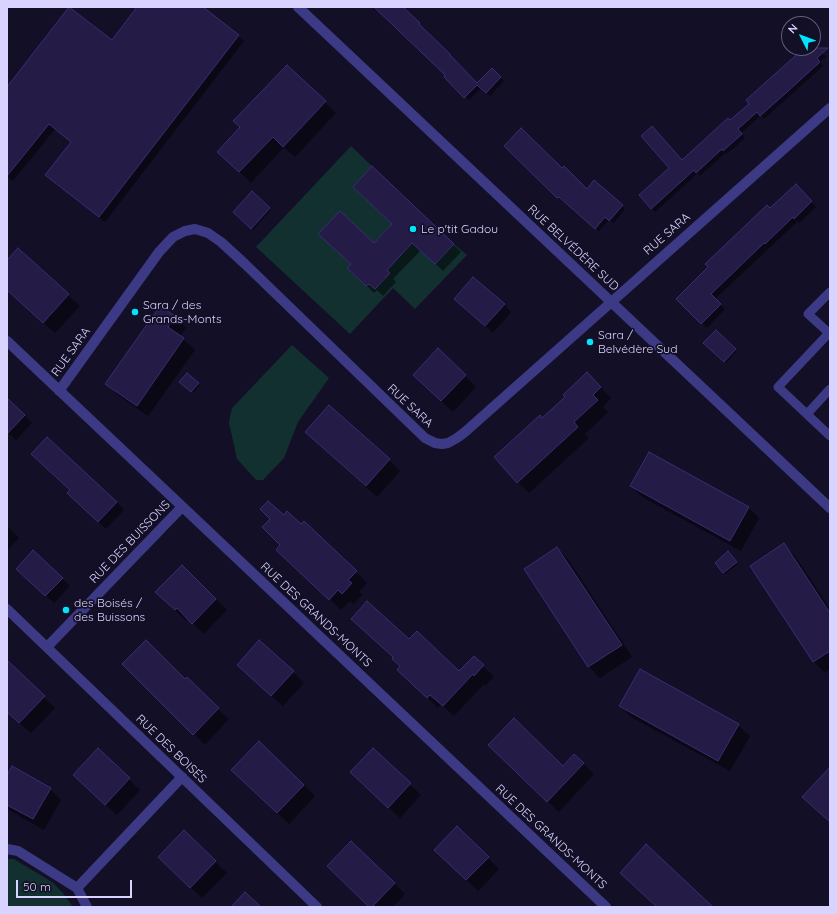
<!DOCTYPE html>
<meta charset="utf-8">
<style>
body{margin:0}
#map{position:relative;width:837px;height:914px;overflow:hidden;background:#130f26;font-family:Quicksand,sans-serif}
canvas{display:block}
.frame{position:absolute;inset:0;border:8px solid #d9d4ff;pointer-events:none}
.north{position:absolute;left:781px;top:16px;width:40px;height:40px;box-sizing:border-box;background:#130f26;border:1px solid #625e7d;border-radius:50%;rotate:312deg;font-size:11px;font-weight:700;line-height:16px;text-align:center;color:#d9d4ff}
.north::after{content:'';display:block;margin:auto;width:14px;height:18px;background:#00e5ff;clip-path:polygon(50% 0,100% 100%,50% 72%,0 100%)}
.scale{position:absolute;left:16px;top:880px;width:116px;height:18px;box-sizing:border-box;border:2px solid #d9d4ff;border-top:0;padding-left:5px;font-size:12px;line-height:14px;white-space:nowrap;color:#d9d4ff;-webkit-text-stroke:3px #130f26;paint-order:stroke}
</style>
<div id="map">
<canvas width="837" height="914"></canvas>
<div class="frame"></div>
<div class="north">N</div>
<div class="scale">50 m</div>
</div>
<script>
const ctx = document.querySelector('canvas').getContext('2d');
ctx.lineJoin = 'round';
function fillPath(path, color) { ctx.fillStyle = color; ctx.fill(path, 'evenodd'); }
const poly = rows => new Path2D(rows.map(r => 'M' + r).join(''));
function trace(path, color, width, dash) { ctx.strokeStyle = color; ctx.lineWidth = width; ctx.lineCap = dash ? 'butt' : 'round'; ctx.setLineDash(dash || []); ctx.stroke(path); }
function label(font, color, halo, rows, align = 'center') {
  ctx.font = font + ' Quicksand,sans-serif'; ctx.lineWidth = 3.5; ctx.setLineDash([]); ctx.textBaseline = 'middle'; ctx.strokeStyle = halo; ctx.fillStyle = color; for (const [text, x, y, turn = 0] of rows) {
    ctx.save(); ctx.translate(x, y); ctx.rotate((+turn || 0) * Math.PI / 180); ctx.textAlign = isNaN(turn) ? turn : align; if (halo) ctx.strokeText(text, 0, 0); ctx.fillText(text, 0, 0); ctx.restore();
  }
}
const green = poly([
 [351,146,372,166,353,187,392,224,374,243,319,234,351,264,347,268,366,286,369,284,375,289,389,274,377,261,386,251,396,260,412,243,435,264,454,244,467,255,415,309,393,288,350,334,256,247],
 [292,345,329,378,298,422,284,458,263,480,256,480,237,459,229,423,230,416,232,408],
 [7,859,14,859,52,882,63,893,73,907,7,907]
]);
const shadow = poly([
 [138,7,201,7,244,41,105,222,46,175,72,142,55,129,13,181,7,176,7,89,112,41],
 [375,7,403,7,477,84,492,69,504,81,490,96,481,88,469,100,445,77,446,76],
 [813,43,826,57,820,62,823,66,764,119,761,115,741,133,745,138,727,154,726,152,700,176,698,173,655,212,640,195,730,122,750,104,806,48,813,48],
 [287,66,336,113,295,157,284,147,251,183,230,163,241,128],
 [505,146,562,169,587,190,622,206,625,209,614,223,609,220,599,231,563,200,562,201],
 [372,168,461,252,443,271,421,250,393,279,396,282,383,296,377,290,374,293,348,268,352,265,327,242,374,244,393,224],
 [796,185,816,207,799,223,798,221,715,299,725,309,707,328,678,299],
 [252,193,271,210,253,230,234,212],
 [18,249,80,306,55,333,7,289,7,261],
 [504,304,511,312,493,333,463,306],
 [160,307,175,317,186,328,180,336,195,350,148,416,118,395,107,384],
 [716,331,737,351,726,363,705,343],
 [187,374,200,385,193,393,181,382],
 [465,376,476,387,453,412,425,386],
 [598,385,611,398,603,407,608,412,585,434,589,438,529,493,518,482,542,419],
 [7,399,32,423,16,440,7,432],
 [317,443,389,460,400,471,377,497],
 [631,486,748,507,759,518,741,551,642,497],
 [76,500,117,502,124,510,106,529],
 [284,517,356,572,367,583,359,591,362,595,354,604,350,601,341,610,289,561,282,546],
 [7,526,19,538,7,551],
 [784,545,795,556,830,609,830,669,825,673,814,662,752,566],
 [557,548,568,559,632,657,600,678,589,667,525,569],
 [728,553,738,564,725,574,716,563],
 [182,567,227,610,204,634,188,619,186,621,168,603],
 [25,577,62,578,70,586,54,603],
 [362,629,409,641,459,673,483,666,494,677,485,686,484,684,454,716,441,704,438,708,409,680,401,667,394,658],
 [8,662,55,708,31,733,7,711],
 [123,664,185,680,229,719,205,745],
 [293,672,304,683,283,706,249,676],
 [620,706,738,725,750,736,730,771,631,717],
 [373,749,421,795,400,818,363,783],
 [98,750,140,790,117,815,85,786],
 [574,755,594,774,559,812,500,756,563,768],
 [7,777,50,789,61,800,44,830,7,809],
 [244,781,304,785,315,796,289,824],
 [457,827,499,869,478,891,435,850],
 [184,831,227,873,202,898,170,868],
 [394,883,405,894,393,907,370,907]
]);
const building = poly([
 [69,7,112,40,137,7,203,7,239,35,99,217,45,175,71,142,49,124,7,176,7,87,69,7],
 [374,7,403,7,420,23,419,24,450,54,450,55,477,83,492,68,501,77,486,93,477,85,464,98,444,77,445,75,374,7],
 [804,48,828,48,817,58,820,62,787,92,760,116,757,112,738,129,742,134,723,151,722,149,696,173,694,170,651,209,639,195,669,168,641,136,652,126,682,160,728,118,730,120,749,104,746,100,804,48],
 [287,65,326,101,283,147,273,137,239,172,217,152,240,127,233,121,287,65],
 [521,128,562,168,564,166,587,189,594,180,623,205,609,221,605,217,595,229,559,197,557,198,504,146,521,128],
 [372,166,454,244,435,264,412,243,387,270,390,273,375,289,369,284,366,286,347,268,351,264,318,234,340,211,374,243,392,224,353,187,372,166],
 [796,184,812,201,794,219,793,217,765,244,764,243,711,294,721,304,701,324,676,299,708,267,705,264,767,205,770,208,796,184],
 [252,191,270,208,251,229,233,212,252,191],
 [18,248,69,294,43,323,7,290,7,260,18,248],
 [473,277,505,304,485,326,454,299,473,277],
 [160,306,175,316,168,327,184,338,137,406,105,384,160,306],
 [716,330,736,349,724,362,703,343,716,330],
 [438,348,466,375,441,401,413,375,438,348],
 [587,372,601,387,593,395,598,400,574,422,578,427,517,483,494,457,540,415,542,418,565,397,563,395,587,372],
 [187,373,199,383,191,392,179,382,187,373],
 [7,398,25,415,7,434,7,398],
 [329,405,390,459,366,486,305,432,329,405],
 [47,437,117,502,98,522,67,493,70,490,31,454,47,437],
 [649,452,749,507,730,541,630,486,649,452],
 [268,501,284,515,287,511,301,524,304,521,357,571,348,580,352,583,342,594,338,590,329,600,276,550,280,545,262,527,270,519,260,509,268,501],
 [784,543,830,613,830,651,813,662,750,566,784,543],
 [557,547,622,645,588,667,524,569,557,547],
 [33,550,63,578,45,596,16,569,33,550],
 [728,551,737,562,723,573,715,563,728,551],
 [182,565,216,599,192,624,177,608,175,610,155,592,182,565],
 [367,601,409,639,417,631,459,671,474,656,484,665,474,676,473,674,443,706,430,695,427,698,397,670,400,666,392,659,393,657,351,619,367,601],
 [146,640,185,679,187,677,219,708,193,735,122,664,146,640],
 [259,640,294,671,271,696,237,665,259,640],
 [7,660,45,696,19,723,7,712,7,660],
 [640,669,739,724,718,761,619,706,640,669],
 [514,718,563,766,574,754,584,763,547,802,488,745,514,718],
 [259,741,304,785,277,813,231,770,259,741],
 [98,748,130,778,105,805,73,775,98,748],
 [373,748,411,783,388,808,350,772,373,748],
 [12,766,51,788,33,819,7,805,7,775,12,766],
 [830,767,830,822,802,797,830,767],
 [457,826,489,857,466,880,434,850,457,826],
 [184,830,216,861,190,888,158,857,184,830],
 [351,841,395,883,372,907,369,907,327,866,351,841],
 [646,844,713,907,657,907,620,873,646,844],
 [245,892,261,907,231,907,245,892]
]);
const service = poly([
 [829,333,808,314,830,292],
 [830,334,829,333,778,387,830,436],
 [807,414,830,389]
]);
const minor = poly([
 [7,341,606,907],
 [59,391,159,252,173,237,185,231,195,229,208,233,221,242,245,264,425,438,435,443,442,444,448,443,457,438,465,432,830,108],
 [7,609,317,907],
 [47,647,182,507],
 [7,849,18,851,77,888,87,907],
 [77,888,182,777]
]);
const tertiary = poly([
 [298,7,830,508]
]);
const markers = [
 [413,229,4,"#00e5ff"],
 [135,312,4,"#00e5ff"],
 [590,342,4,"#00e5ff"],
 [66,610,4,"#00e5ff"]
];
const poiNames = [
 ["Le p'tit Gadou",421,229],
 ["Sara / des",143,305],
 ["Grands-Monts",143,319],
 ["Sara /",598,335],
 ["Belvédère Sud",598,349],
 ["des Boisés /",74,603],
 ["des Buissons",74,617]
];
const streetNames = [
 ["RUE SARA",667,234,-41],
 ["RUE BELVÉDÈRE SUD",573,248,43],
 ["RUE SARA",71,352,-54],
 ["RUE SARA",410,406,43],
 ["RUE DES BUISSONS",130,542,-46],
 ["RUE DES GRANDS-MONTS",316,615,43],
 ["RUE DES BOISÉS",171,749,44],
 ["RUE DES GRANDS-MONTS",551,837,43]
];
fillPath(green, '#12302f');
fillPath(shadow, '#0007');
fillPath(building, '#241b47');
trace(building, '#3b2d73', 1);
trace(service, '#3d3a85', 9);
trace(minor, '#3d3a85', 10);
trace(tertiary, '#3d3a85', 10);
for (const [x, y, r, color] of markers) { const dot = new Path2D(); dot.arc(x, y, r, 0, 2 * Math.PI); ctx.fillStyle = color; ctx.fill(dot); trace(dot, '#130f26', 1.5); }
label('12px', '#d9d4ff', '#130f26', poiNames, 'left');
label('12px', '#d9d4ff', '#130f26', streetNames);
</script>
